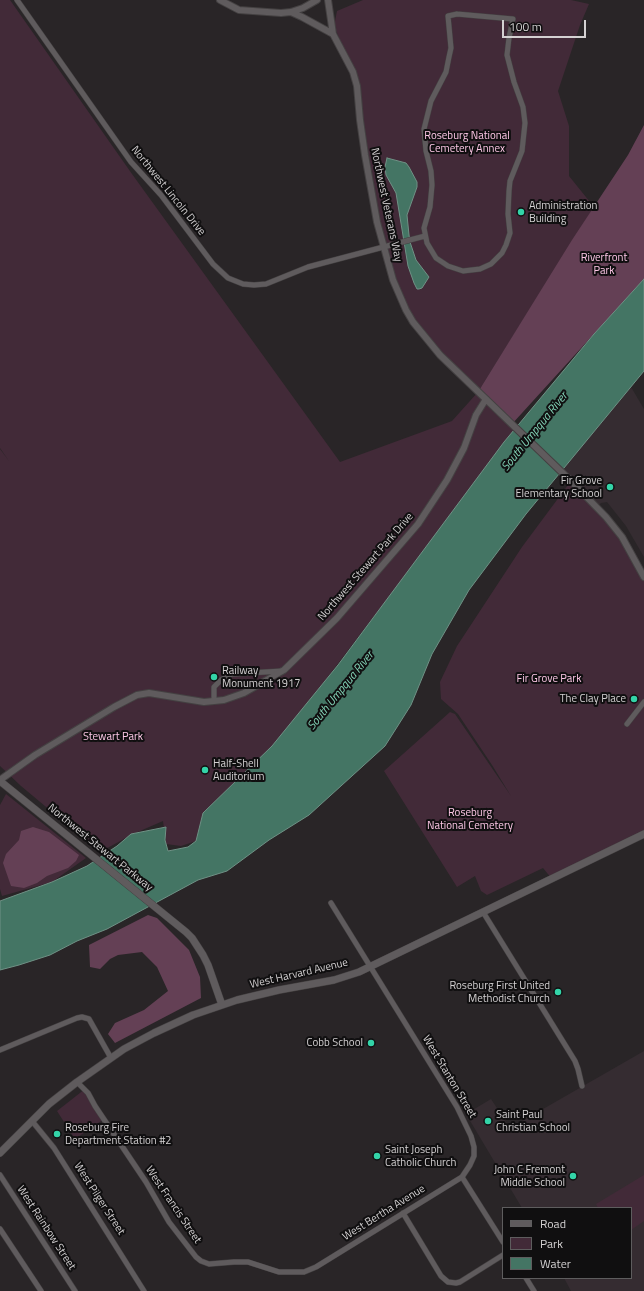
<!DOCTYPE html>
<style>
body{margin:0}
#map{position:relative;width:644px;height:1291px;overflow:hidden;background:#292527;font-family:"Titillium Web",sans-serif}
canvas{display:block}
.legend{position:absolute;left:502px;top:1207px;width:130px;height:72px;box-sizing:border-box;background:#100f10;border:1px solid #5e5d5e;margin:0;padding:5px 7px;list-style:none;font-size:12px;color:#d4d1d2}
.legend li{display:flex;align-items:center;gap:8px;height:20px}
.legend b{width:20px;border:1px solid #5e5d5e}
.scale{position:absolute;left:502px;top:20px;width:84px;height:18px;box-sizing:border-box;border:2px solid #d4d1d2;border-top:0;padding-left:5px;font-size:12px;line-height:14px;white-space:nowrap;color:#d4d1d2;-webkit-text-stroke:3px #100f10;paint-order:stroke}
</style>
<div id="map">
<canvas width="644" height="1291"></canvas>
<ul class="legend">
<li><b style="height:5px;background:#5f5b5d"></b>Road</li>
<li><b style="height:11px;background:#422a38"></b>Park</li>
<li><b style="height:11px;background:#447564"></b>Water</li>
</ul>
<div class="scale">100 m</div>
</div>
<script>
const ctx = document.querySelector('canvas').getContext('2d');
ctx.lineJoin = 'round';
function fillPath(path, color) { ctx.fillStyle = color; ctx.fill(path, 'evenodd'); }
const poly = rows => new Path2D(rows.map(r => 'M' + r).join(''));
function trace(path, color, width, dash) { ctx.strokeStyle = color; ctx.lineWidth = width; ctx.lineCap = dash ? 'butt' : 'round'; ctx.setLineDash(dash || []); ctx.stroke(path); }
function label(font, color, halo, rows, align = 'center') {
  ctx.font = font + ' "Titillium Web",sans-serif'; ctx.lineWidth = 4; ctx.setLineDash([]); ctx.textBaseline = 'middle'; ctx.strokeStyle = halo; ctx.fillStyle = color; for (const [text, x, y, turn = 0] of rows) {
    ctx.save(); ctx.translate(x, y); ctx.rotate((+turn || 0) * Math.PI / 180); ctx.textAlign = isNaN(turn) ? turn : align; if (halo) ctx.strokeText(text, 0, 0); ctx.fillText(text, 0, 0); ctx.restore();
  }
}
const built = poly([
 [631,387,644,409,644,557,626,526,607,502,601,503,597,507,561,471],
 [644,1051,644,1291,571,1291,564,1278,631,1278,631,1208,522,1208,466,1114,491,1099,510,1128]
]);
const green = poly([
 [0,0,10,0,132,174,340,462,452,421,478,392,440,355,400,299,383,247,357,86,349,61,334,26,337,11,363,0,571,0,589,4,580,25,558,91,569,126,569,176,594,207,478,392,536,448,374,616,324,682,272,746,203,813,196,841,181,846,166,844,163,821,133,834,100,852,21,786,0,766,0,449,9,461,0,448],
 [571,481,622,537,644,575,644,834,552,879,543,868,487,895,481,891,475,876,457,887,384,771,450,712,455,714,511,796,492,765,458,714,441,699,440,682,457,646,522,547],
 [6,794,86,858,52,882,2,896,0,889,0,805],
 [85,1089,104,1119,75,1139,57,1111],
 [644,1175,644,1221,631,1230,631,1208,598,1208,596,1204]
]);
const forest = poly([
 [644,125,644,279,512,424,478,392,572,240,628,155],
 [33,827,49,832,79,855,76,861,68,868,47,876,37,883,24,888,11,886,3,863,6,854,19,840,21,831],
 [148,915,157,918,189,950,200,977,201,998,115,1043,108,1034,115,1023,144,1010,168,991,157,967,142,952,118,955,110,959,100,969,90,967,89,945]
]);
const water = poly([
 [387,158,406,163,409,167,417,182,417,187,407,215,409,235,410,242,416,260,429,277,422,288,419,289,417,289,414,283,408,266,396,193,386,175,385,167,387,158],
 [644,279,644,371,526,514,469,590,432,654,411,705,385,746,309,815,269,840,227,871,198,880,107,929,77,941,50,955,19,965,0,970,0,901,52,882,87,866,117,846,131,834,166,827,165,840,168,851,188,847,196,841,203,813,272,746,338,665,504,442,594,334,644,279]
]);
const minor = poly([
 [17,0,131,162,161,195,213,264,228,278,243,284,254,285,266,284,308,267,425,236],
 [457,14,513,19,509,38,507,55,514,82,523,107,525,123,522,151,510,181,509,191,508,214,510,233,506,245,502,253,491,264,480,269,463,271,448,266,436,258,427,243,424,228,430,207,432,185,431,171,426,151,424,129,431,101,446,72,449,57,451,48,448,16,457,14],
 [214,701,214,687,221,680,232,674,282,671],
 [627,724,644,702],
 [483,912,575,1061,578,1069,582,1086],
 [0,1050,77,1018,82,1017,89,1019,111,1058],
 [77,1082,88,1093,95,1106,146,1182,169,1222,196,1257,201,1261,209,1264,234,1262,248,1262,279,1272,304,1272,316,1267,462,1177,470,1165,474,1156,474,1147,471,1136,457,1107,331,903],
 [32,1121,54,1148,144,1291],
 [0,1175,75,1291],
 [462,1177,503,1242],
 [403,1213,441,1276,448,1282,456,1283,460,1282,503,1255],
 [0,1229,41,1291],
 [526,1278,534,1291]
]);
const tertiary = poly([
 [220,0,239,10,281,13,291,12,303,8,317,0],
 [291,12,302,17,333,34,328,0],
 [333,34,353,72,357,86,360,120,365,155,377,222,393,280,406,310,413,322,440,355,571,481,606,517,622,537,644,577],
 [0,780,35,755,114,707,137,695,149,693,204,702,224,700,244,693,284,670,337,618,418,524,447,480,464,448,476,415,486,399]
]);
const secondary = poly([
 [0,781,186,932,192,938,203,955,208,965,222,1005],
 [0,1153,49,1104,77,1082,124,1049,154,1033,193,1015,237,1000,279,990,334,980,359,972,644,834]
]);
const markers = [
 [521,212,4,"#33d4a8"],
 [610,487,4,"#33d4a8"],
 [214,677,4,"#33d4a8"],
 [634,699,4,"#33d4a8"],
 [205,770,4,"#33d4a8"],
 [558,992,4,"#33d4a8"],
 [371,1043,4,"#33d4a8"],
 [488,1121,4,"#33d4a8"],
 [57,1134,4,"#33d4a8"],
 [377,1156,4,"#33d4a8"],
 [573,1176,4,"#33d4a8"]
];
const parkNames = [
 ["Roseburg National",467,136],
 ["Cemetery Annex",467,149],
 ["Riverfront",604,258],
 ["Park",604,271],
 ["Fir Grove Park",549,679],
 ["Stewart Park",113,737],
 ["Roseburg",470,813],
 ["National Cemetery",470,826]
];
const streetNames = [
 ["Northwest Lincoln Drive",168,191,51],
 ["Northwest Veterans Way",386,205,78],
 ["Northwest Stewart Park Drive",366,567,-49],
 ["Northwest Stewart Parkway",100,848,39],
 ["West Harvard Avenue",299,974,-13],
 ["West Stanton Street",449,1077,59],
 ["West Pilger Street",99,1199,57],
 ["West Francis Street",173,1205,56],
 ["West Bertha Avenue",384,1213,-32],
 ["West Rainbow Street",46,1228,57]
];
const poiNames = [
 ["Administration",529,206],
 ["Building",529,219],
 ["Fir Grove",602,481,"right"],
 ["Elementary School",602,494,"right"],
 ["Railway",222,671],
 ["Monument 1917",222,684],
 ["The Clay Place",626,699,"right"],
 ["Half-Shell",213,764],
 ["Auditorium",213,777],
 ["Roseburg First United",550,986,"right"],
 ["Methodist Church",550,999,"right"],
 ["Cobb School",363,1043,"right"],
 ["Saint Paul",496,1115],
 ["Christian School",496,1128],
 ["Roseburg Fire",65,1128],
 ["Department Station #2",65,1141],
 ["Saint Joseph",385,1150],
 ["Catholic Church",385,1163],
 ["John C Fremont",565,1170,"right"],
 ["Middle School",565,1183,"right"]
];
const waterNames = [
 ["South Umpqua River",535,432,-51],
 ["South Umpqua River",341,691,-51]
];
fillPath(built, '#352c31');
fillPath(green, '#422a38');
fillPath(forest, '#644055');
fillPath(water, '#447564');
trace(water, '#6f9185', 1);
trace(minor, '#444142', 6);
trace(tertiary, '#444142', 8);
trace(secondary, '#444142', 8);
trace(minor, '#5f5b5d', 5);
trace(tertiary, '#5f5b5d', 6);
trace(secondary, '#5f5b5d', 7);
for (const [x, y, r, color] of markers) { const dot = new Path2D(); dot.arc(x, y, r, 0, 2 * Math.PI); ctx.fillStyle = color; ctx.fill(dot); trace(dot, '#100f10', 1.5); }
label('11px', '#fdc7e6', '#100f10', parkNames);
label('11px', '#d4d1d2', '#100f10', streetNames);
label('11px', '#d4d1d2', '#100f10', poiNames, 'left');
label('italic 12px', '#83d4b7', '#100f10', waterNames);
</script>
